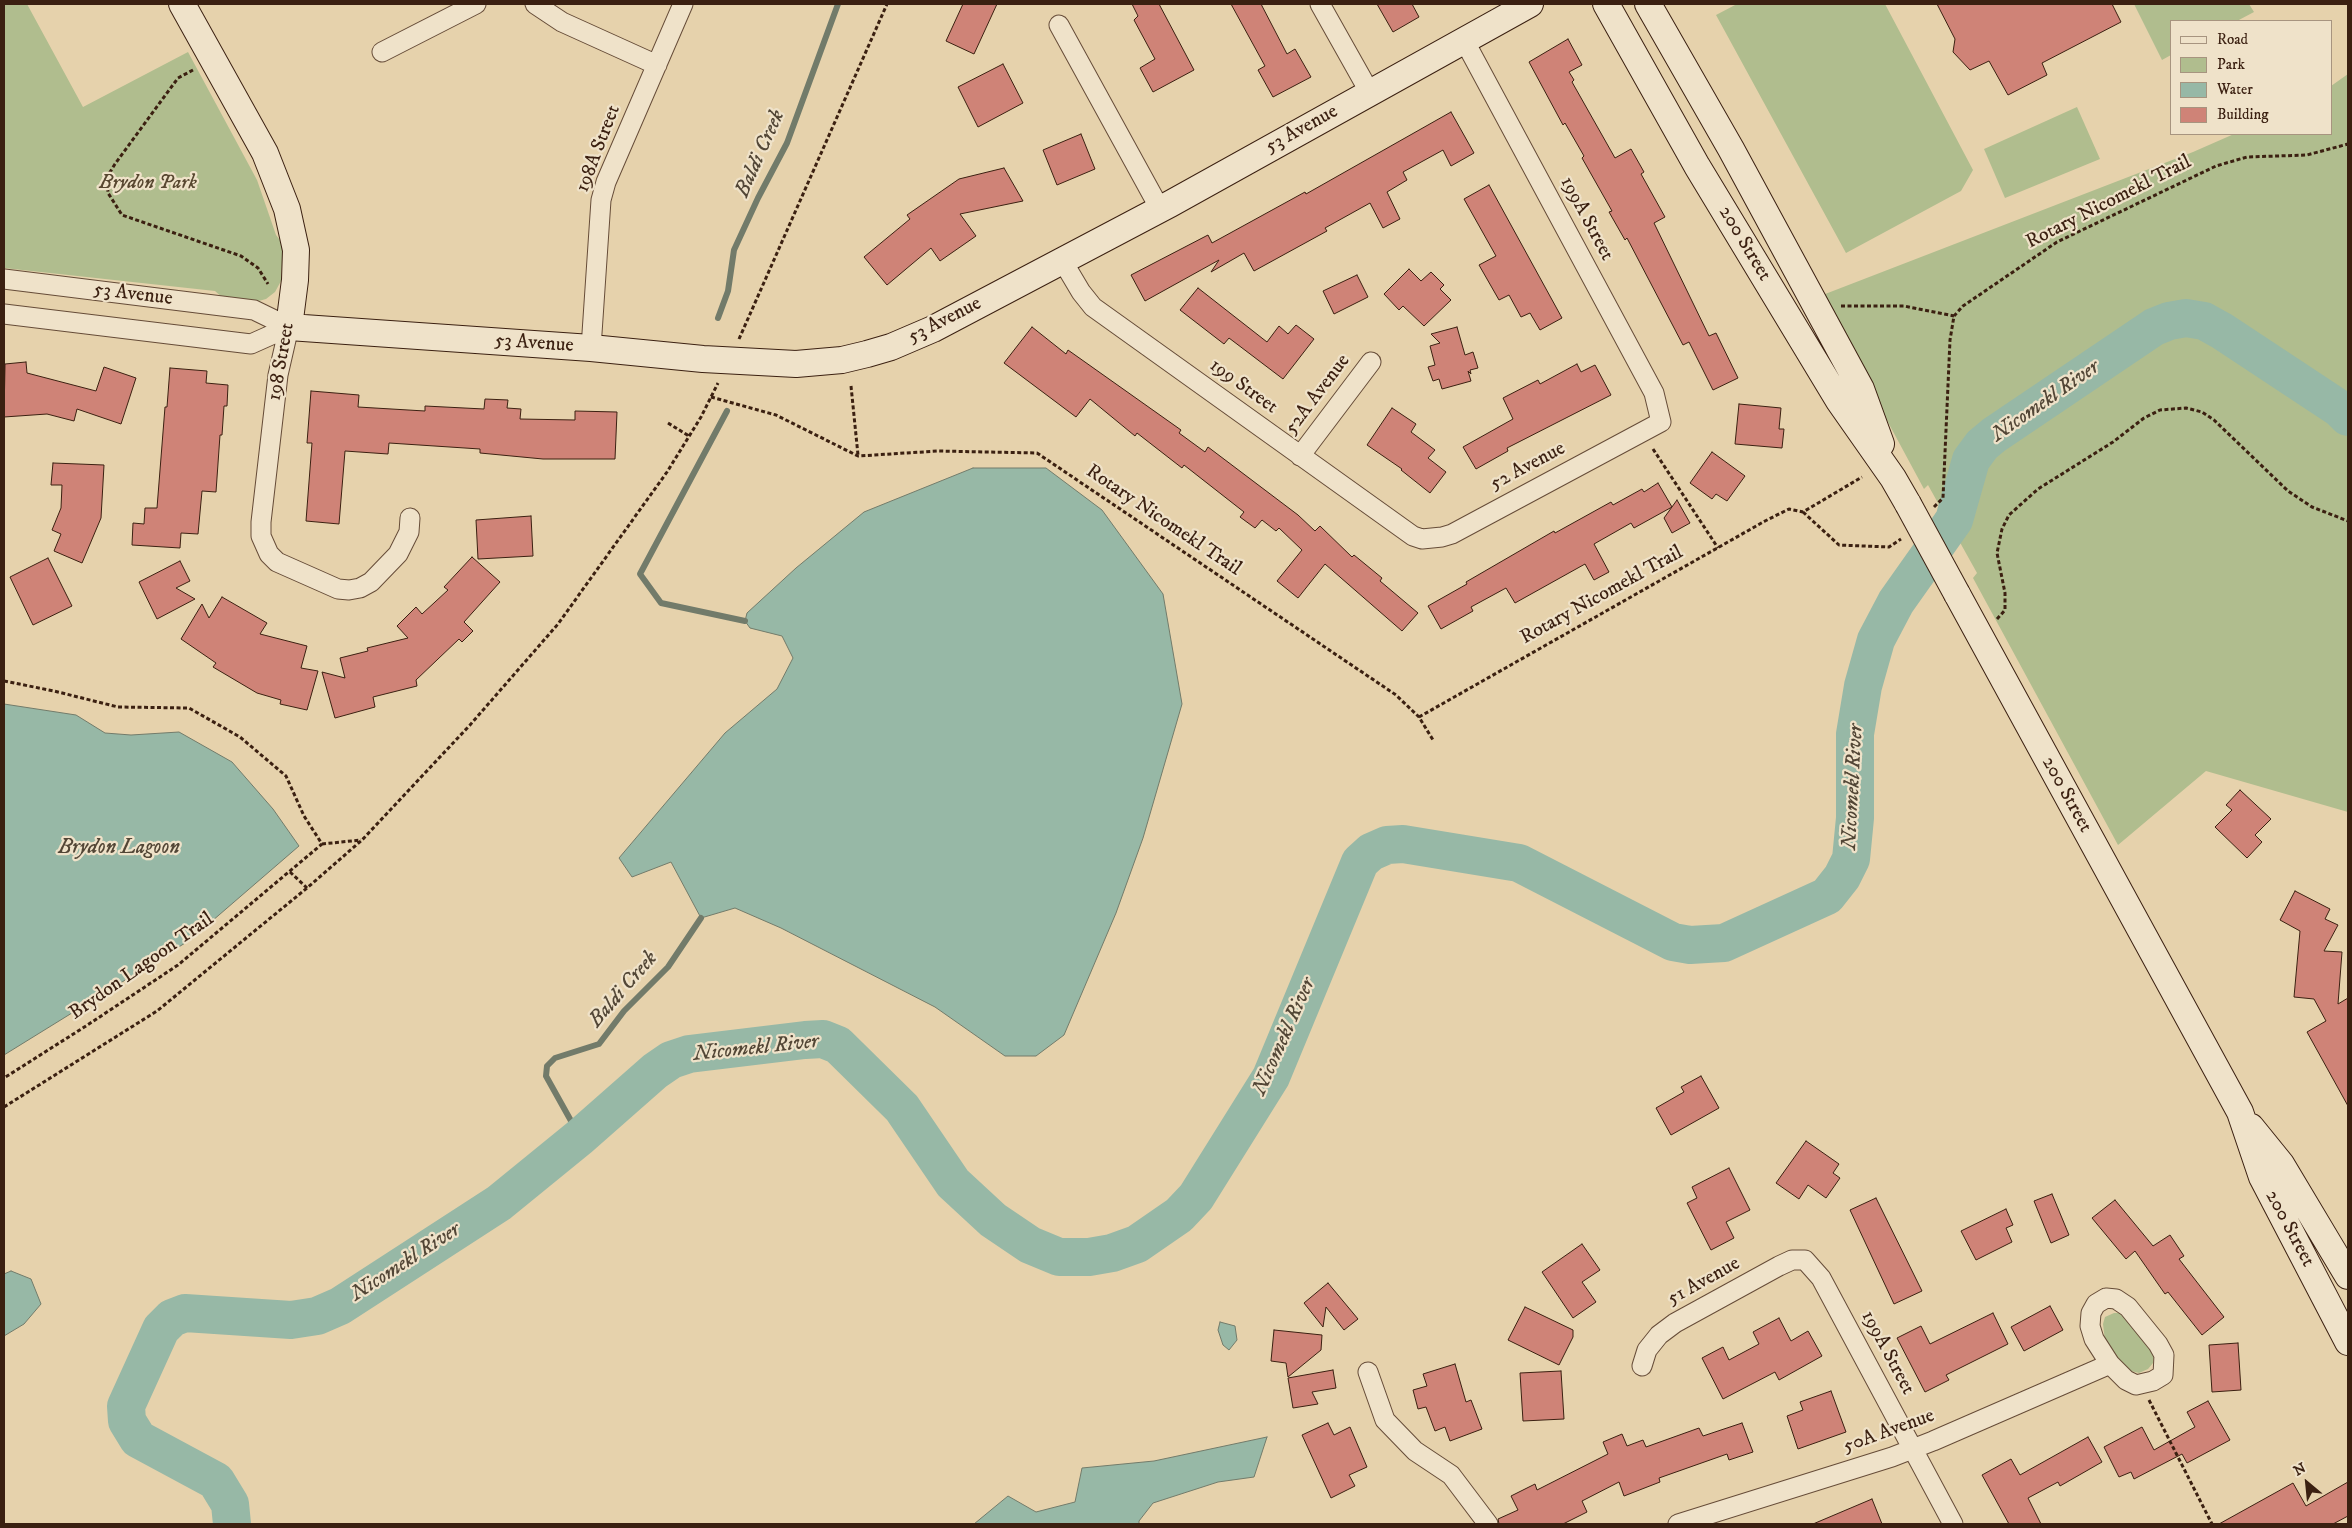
<!DOCTYPE html>
<style>
body{margin:0}
#map{position:relative;width:2352px;height:1528px;overflow:hidden;background:#e6d2ac;font-family:"IM FELL DW Pica",serif}
canvas{display:block}
.frame{position:absolute;inset:0;border:5px solid #3b2011;pointer-events:none}
.legend{position:absolute;left:2170px;top:20px;width:162px;height:115px;box-sizing:border-box;background:#efe2c9;border:1px solid #a7947f;margin:0;padding:6px 9px;list-style:none;font-size:15px;color:#3b2011}
.legend li{display:flex;align-items:center;gap:10px;height:25px}
.legend b{width:25px;border:1px solid #a7947f}
.north{position:absolute;left:2282px;top:1458px;width:50px;height:50px;-webkit-text-stroke:4px #efe2c9;paint-order:stroke;rotate:332deg;font-size:14px;font-weight:700;line-height:20px;text-align:center;color:#3b2011}
.north::after{content:'';display:block;margin:auto;width:18px;height:22px;background:#3b2011;clip-path:polygon(50% 0,100% 100%,50% 72%,0 100%)}
</style>
<div id="map">
<canvas width="2352" height="1528"></canvas>
<div class="frame"></div>
<ul class="legend">
<li><b style="height:6px;background:#efe2c9"></b>Road</li>
<li><b style="height:14px;background:#b0bd8e"></b>Park</li>
<li><b style="height:14px;background:#97b8a6"></b>Water</li>
<li><b style="height:14px;background:#cf8377"></b>Building</li>
</ul>
<div class="north">N</div>
</div>
<script>
const ctx = document.querySelector('canvas').getContext('2d');
ctx.lineJoin = 'round';
function fillPath(path, color) { ctx.fillStyle = color; ctx.fill(path, 'evenodd'); }
const poly = rows => new Path2D(rows.map(r => 'M' + r).join(''));
function trace(path, color, width, dash) { ctx.strokeStyle = color; ctx.lineWidth = width; ctx.lineCap = dash ? 'butt' : 'round'; ctx.setLineDash(dash || []); ctx.stroke(path); }
function label(font, color, halo, rows, align = 'center') {
  ctx.font = font + ' "IM FELL DW Pica",serif'; ctx.lineWidth = 4.5; ctx.setLineDash([]); ctx.textBaseline = 'middle'; ctx.strokeStyle = halo; ctx.fillStyle = color; for (const [text, x, y, turn = 0] of rows) {
    ctx.save(); ctx.translate(x, y); ctx.rotate((+turn || 0) * Math.PI / 180); ctx.textAlign = isNaN(turn) ? turn : align; if (halo) ctx.strokeText(text, 0, 0); ctx.fillText(text, 0, 0); ctx.restore();
  }
}
const green = poly([
 [4,4,27,4,83,107,188,52,257,180,276,235,283,244,281,281,275,292,266,299,255,302,224,299,215,291,4,268],
 [1737,4,1885,4,1973,170,1961,191,1846,253,1716,15],
 [2134,4,2249,4,2254,12,2237,21,2171,21,2171,55,2162,60],
 [2348,74,2348,812,2206,771,2118,845,1973,578,1977,573,1928,485,1924,489,1820,296,2193,152,2234,134,2331,134,2331,86],
 [2077,107,2100,159,2005,198,1984,149],
 [2114,1313,2121,1313,2155,1354,2153,1363,2148,1369,2139,1373,2127,1370,2105,1341,2103,1324,2105,1317]
]);
const water = poly([
 [973,468,1046,468,1102,510,1163,594,1182,704,1143,838,1116,913,1064,1035,1036,1056,1005,1056,935,1007,781,928,735,908,701,918,671,862,632,877,619,858,725,733,777,689,793,658,782,636,750,628,745,621,747,613,796,568,864,512,973,468],
 [4,704,76,715,105,733,131,735,179,732,232,762,273,809,299,846,190,940,4,1055,4,704],
 [11,1271,31,1279,41,1304,24,1324,4,1336,4,1274,11,1271],
 [1220,1322,1235,1326,1237,1340,1229,1350,1223,1345,1218,1330,1220,1322],
 [1267,1437,1254,1477,1218,1482,1153,1503,1139,1521,1139,1524,974,1524,1008,1496,1036,1512,1075,1502,1082,1468,1154,1461,1267,1437]
]);
const stream = poly([
 [718,318,728,291,734,250,758,198,787,143,838,4],
 [727,411,640,574,661,603,745,621],
 [580,1137,546,1076,547,1066,555,1058,599,1044,624,1011,668,967,701,918]
]);
const river = poly([
 [232,1524,230,1504,216,1481,138,1439,127,1421,126,1406,161,1329,172,1318,185,1313,291,1320,317,1316,340,1306,499,1203,580,1137,655,1071,671,1060,689,1054,805,1040,823,1039,838,1045,902,1108,953,1183,993,1220,1030,1245,1059,1257,1089,1257,1112,1253,1137,1244,1179,1215,1196,1197,1271,1077,1360,862,1371,852,1387,845,1403,844,1519,863,1673,942,1690,945,1724,943,1827,896,1842,877,1851,859,1855,818,1855,734,1863,686,1876,640,1896,602,1954,520,1971,460,1982,445,1994,435,2154,327,2169,321,2186,318,2204,321,2222,331,2340,409,2348,417]
]);
const building = poly([
 [963,4,997,4,974,54,946,41,963,4],
 [1132,4,1159,4,1194,70,1153,92,1140,68,1155,59,1134,20,1138,16,1132,4],
 [1231,4,1261,4,1287,54,1295,49,1311,77,1273,97,1258,70,1265,66,1231,4],
 [1377,4,1412,4,1419,17,1393,32,1377,4],
 [1937,4,2112,4,2121,22,2042,63,2047,75,2008,95,1989,61,1970,70,1953,52,1955,39,1937,4],
 [1568,39,1582,65,1569,72,1574,80,1572,82,1615,158,1631,149,1644,172,1641,174,1665,217,1654,223,1709,336,1716,333,1738,378,1713,390,1689,342,1683,345,1627,238,1625,240,1609,212,1612,211,1582,158,1584,156,1565,123,1563,125,1529,62,1568,39],
 [1003,64,1023,103,978,127,958,87,1003,64],
 [1451,112,1474,153,1451,166,1443,150,1403,172,1407,180,1387,192,1400,219,1383,228,1370,203,1325,228,1327,231,1254,271,1244,253,1211,272,1219,260,1145,301,1131,275,1208,235,1212,243,1305,192,1306,194,1451,112],
 [1081,134,1095,169,1057,185,1043,150,1081,134],
 [1004,168,1023,201,960,214,976,236,940,261,931,248,887,285,864,257,910,219,907,215,959,179,1004,168],
 [1489,185,1562,318,1540,330,1530,313,1521,317,1509,295,1499,300,1479,265,1496,256,1464,199,1489,185],
 [1409,269,1421,281,1431,272,1444,285,1440,289,1451,300,1424,326,1403,306,1399,310,1384,294,1409,269],
 [1357,275,1368,297,1334,314,1323,291,1357,275],
 [1198,288,1267,342,1279,326,1288,334,1296,325,1314,339,1283,379,1229,338,1224,344,1180,310,1198,288],
 [1032,327,1066,354,1068,350,1181,430,1179,433,1205,452,1208,447,1298,515,1315,531,1320,526,1352,557,1354,555,1382,578,1380,581,1418,613,1402,631,1325,564,1298,598,1277,581,1302,550,1279,528,1276,531,1262,520,1255,528,1240,517,1244,512,1184,465,1182,468,1137,433,1135,436,1090,399,1076,417,1004,363,1032,327],
 [1457,327,1465,355,1473,352,1478,368,1470,370,1471,374,1468,371,1471,381,1442,389,1439,379,1433,381,1428,367,1435,365,1430,346,1440,343,1431,334,1457,327],
 [26,362,27,373,96,391,104,367,136,378,121,424,77,409,74,421,47,414,4,417,5,364,26,362],
 [1577,364,1581,372,1595,365,1611,395,1507,448,1508,451,1476,469,1463,447,1513,419,1503,398,1538,380,1540,384,1577,364],
 [170,368,207,371,206,383,228,385,227,406,224,406,222,435,220,435,216,492,202,491,198,534,181,533,180,548,132,545,133,523,144,524,145,508,157,508,165,407,167,407,170,368],
 [311,391,359,395,358,407,425,411,425,406,484,409,485,399,508,400,507,408,521,409,520,419,575,420,575,411,617,412,615,459,543,459,480,453,480,449,389,443,388,454,345,451,339,524,306,521,312,443,307,443,311,391],
 [1739,404,1781,408,1779,429,1784,429,1782,448,1735,444,1739,404],
 [1392,408,1416,424,1411,432,1435,450,1428,458,1446,472,1430,493,1401,470,1402,469,1367,445,1392,408],
 [1712,452,1745,476,1727,501,1716,494,1712,499,1690,483,1712,452],
 [53,463,104,465,101,518,82,563,54,551,61,534,52,530,61,508,62,485,51,485,53,463],
 [1658,483,1672,507,1634,528,1631,523,1594,544,1609,572,1594,580,1585,564,1515,603,1506,588,1471,607,1473,611,1441,629,1428,606,1467,584,1466,582,1554,531,1555,533,1611,502,1613,505,1642,489,1644,492,1658,483],
 [1677,500,1690,523,1672,533,1664,518,1677,500],
 [531,516,533,556,478,559,476,520,531,516],
 [472,557,500,582,464,622,473,631,462,642,459,639,416,680,417,686,373,697,375,707,335,718,322,672,345,678,340,658,368,651,367,648,408,638,397,626,416,607,422,614,448,590,444,587,472,557],
 [48,558,72,606,33,625,10,577,48,558],
 [180,561,190,581,176,588,195,599,157,619,139,582,180,561],
 [222,597,267,623,260,634,307,646,301,668,318,671,307,710,280,704,281,700,257,693,213,667,216,663,181,639,202,604,209,618,222,597],
 [2240,790,2271,819,2255,835,2262,842,2247,858,2215,827,2232,810,2226,805,2240,790],
 [2295,891,2330,909,2325,919,2338,925,2324,951,2342,952,2338,1004,2348,998,2348,1106,2307,1032,2326,1021,2314,999,2294,997,2300,931,2280,920,2295,891],
 [1701,1076,1719,1108,1671,1135,1656,1108,1684,1092,1681,1087,1701,1076],
 [1806,1141,1839,1164,1833,1173,1840,1178,1826,1198,1808,1185,1799,1199,1776,1183,1806,1141],
 [1729,1168,1750,1210,1726,1222,1734,1238,1711,1250,1687,1203,1697,1198,1692,1187,1729,1168],
 [2052,1194,2069,1235,2051,1243,2034,1201,2052,1194],
 [1876,1198,1922,1291,1894,1304,1850,1210,1876,1198],
 [2115,1200,2153,1246,2170,1235,2184,1256,2179,1259,2224,1317,2202,1335,2168,1292,2165,1294,2135,1251,2126,1259,2092,1218,2115,1200],
 [2006,1209,2013,1225,2006,1228,2012,1242,1976,1260,1961,1231,2006,1209],
 [1582,1244,1600,1270,1582,1282,1596,1302,1573,1318,1542,1272,1582,1244],
 [1328,1283,1358,1319,1344,1330,1326,1307,1323,1327,1304,1303,1328,1283],
 [2050,1306,2063,1330,2024,1351,2011,1327,2050,1306],
 [1525,1307,1573,1330,1573,1337,1559,1365,1508,1340,1525,1307],
 [1993,1313,2008,1344,1946,1375,1949,1380,1925,1392,1897,1338,1921,1326,1930,1344,1993,1313],
 [1779,1318,1791,1341,1808,1331,1822,1356,1779,1380,1775,1372,1723,1399,1702,1358,1723,1347,1729,1360,1759,1344,1753,1332,1779,1318],
 [1274,1330,1322,1335,1321,1350,1288,1377,1286,1363,1271,1361,1274,1330],
 [2238,1343,2241,1390,2212,1392,2209,1345,2238,1343],
 [1455,1364,1466,1402,1471,1400,1482,1429,1450,1441,1445,1427,1435,1431,1426,1407,1418,1409,1413,1390,1427,1386,1423,1374,1455,1364],
 [1333,1370,1336,1388,1312,1392,1318,1404,1293,1408,1288,1378,1333,1370],
 [1561,1371,1564,1419,1523,1421,1520,1373,1561,1371],
 [1831,1391,1846,1432,1798,1449,1787,1416,1803,1410,1800,1402,1831,1391],
 [2208,1401,2230,1440,2187,1463,2182,1454,2134,1479,2131,1472,2119,1477,2104,1447,2142,1427,2154,1450,2195,1427,2187,1412,2208,1401],
 [1328,1423,1334,1435,1350,1427,1367,1467,1349,1475,1355,1486,1331,1498,1302,1435,1328,1423],
 [1742,1423,1753,1452,1729,1460,1727,1454,1659,1478,1660,1482,1624,1496,1619,1482,1582,1501,1587,1512,1563,1524,1499,1524,1498,1519,1518,1510,1511,1496,1535,1484,1537,1490,1608,1454,1603,1442,1622,1434,1627,1446,1643,1440,1646,1447,1699,1428,1703,1436,1742,1423],
 [2088,1437,2102,1462,2060,1486,2058,1482,2028,1498,2041,1524,2009,1524,1982,1475,2011,1459,2020,1475,2088,1437],
 [2348,1482,2348,1516,2333,1524,2219,1524,2293,1483,2306,1506,2348,1482],
 [1872,1499,1882,1524,1813,1524,1872,1499]
]);
const path = poly([
 [193,70,178,78,115,164,107,177,108,193,122,215,241,256,258,268,268,284],
 [1841,306,1904,306,1954,316],
 [739,339,887,4],
 [851,386,858,455],
 [711,397,776,415,858,456,938,451,1037,453,1396,695,1419,717,1433,740],
 [668,423,689,436],
 [1653,449,1718,548],
 [1934,507,1943,498,1950,340,1954,316,1963,306,2057,242,2216,166,2247,157,2307,155,2348,144],
 [1803,512,1839,545,1889,547,1901,539],
 [1997,619,2005,610,2005,593,1997,553,2002,529,2009,515,2038,489,2113,442,2144,418,2160,410,2186,408,2202,412,2214,420,2288,491,2312,507,2348,521],
 [4,681,54,691,118,707,189,708,240,737,286,776,304,816,322,844,178,965,86,1026,4,1078],
 [1419,717,1765,521,1789,509,1803,512,1862,477],
 [322,844,361,840],
 [290,872,307,888],
 [4,1107,157,1011,307,888,362,840,470,725,558,624,667,472,701,417,718,383],
 [2149,1400,2212,1524]
]);
const street = poly([
 [535,4,562,22,657,65],
 [1320,4,1370,93],
 [1059,25,1160,209],
 [382,52,476,4],
 [1062,260,1081,292,1093,307,1413,536,1422,539,1442,537,1452,534,1661,422,1654,393,1464,40],
 [4,279,254,310,289,327],
 [4,314,251,344,289,327],
 [289,327,278,375,261,522,261,536,269,554,277,562,338,589,349,590,360,588,371,582,398,554,409,532,410,518],
 [591,348,601,200,606,182,683,4],
 [1300,456,1371,362],
 [2106,1298,2116,1299,2128,1307,2158,1344,2164,1355,2163,1375,2153,1381,2136,1385,2126,1380,2110,1364,2094,1339,2090,1326,2091,1313,2096,1304,2106,1298],
 [1642,1366,1647,1350,1659,1335,1675,1323,1779,1266,1792,1260,1805,1260,1821,1278,1953,1524],
 [1368,1372,1385,1420,1415,1451,1451,1475,1488,1524],
 [1678,1524,1892,1457,1933,1441,2110,1364]
]);
const secondary = poly([
 [182,4,265,153,287,209,296,250,295,280,289,327,591,348,703,359,796,364,842,360,867,354,891,347,933,329,1170,204,1530,4],
 [1606,4,1697,166,1839,401,1893,478,1908,504],
 [1648,4,1731,149,1861,389,1881,444],
 [1957,594,2240,1112,2262,1177,2348,1342],
 [2251,1127,2281,1164,2348,1276]
]);
const secondaryBridge = poly([
 [1908,504,1957,594]
]);
const streetNames = [
 ["53 Avenue",1302,130,-29],
 ["198A Street",599,149,-69],
 ["Rotary Nicomekl Trail",2109,203,-27],
 ["199A Street",1586,219,62],
 ["200 Street",1744,244,59],
 ["53 Avenue",133,295,7],
 ["53 Avenue",945,321,-27],
 ["53 Avenue",534,344,4],
 ["198 Street",282,362,-80],
 ["199 Street",1243,387,36],
 ["52A Avenue",1318,395,-53],
 ["52 Avenue",1528,467,-28],
 ["Rotary Nicomekl Trail",1163,521,34],
 ["Rotary Nicomekl Trail",1602,596,-29],
 ["200 Street",2066,795,61],
 ["Brydon Lagoon Trail",142,967,-35],
 ["200 Street",2289,1229,62],
 ["51 Avenue",1704,1282,-29],
 ["199A Street",1887,1353,62],
 ["50A Avenue",1889,1432,-20]
];
const parkNames = [
 ["Brydon Park",148,184]
];
const waterNames = [
 ["Baldi Creek",761,154,-66],
 ["Nicomekl River",2046,402,-35],
 ["Nicomekl River",1854,787,-87],
 ["Brydon Lagoon",119,849],
 ["Baldi Creek",624,990,-49],
 ["Nicomekl River",1285,1037,-66],
 ["Nicomekl River",756,1049,-6],
 ["Nicomekl River",406,1263,-33]
];
fillPath(green, '#b0bd8e');
fillPath(water, '#97b8a6');
trace(water, '#727b6a', 1);
trace(stream, '#727b6a', 6);
trace(river, '#97b8a6', 38);
fillPath(building, '#cf8377');
trace(building, '#3b2011', 1);
trace(street, '#664c38', 21);
trace(secondary, '#3b2011', 28);
trace(path, '#3b2011', 3, [4, 2.5]);
trace(street, '#efe2c9', 19);
trace(secondary, '#efe2c9', 26);
trace(secondaryBridge, '#3b2011', 28, []);
trace(secondaryBridge, '#efe2c9', 26);
label('20px', '#3b2011', '#efe2c9', streetNames);
label('italic 20px', '#584730', '#efe2c9', parkNames);
label('italic 21px', '#524636', '#efe2c9', waterNames);
</script>
